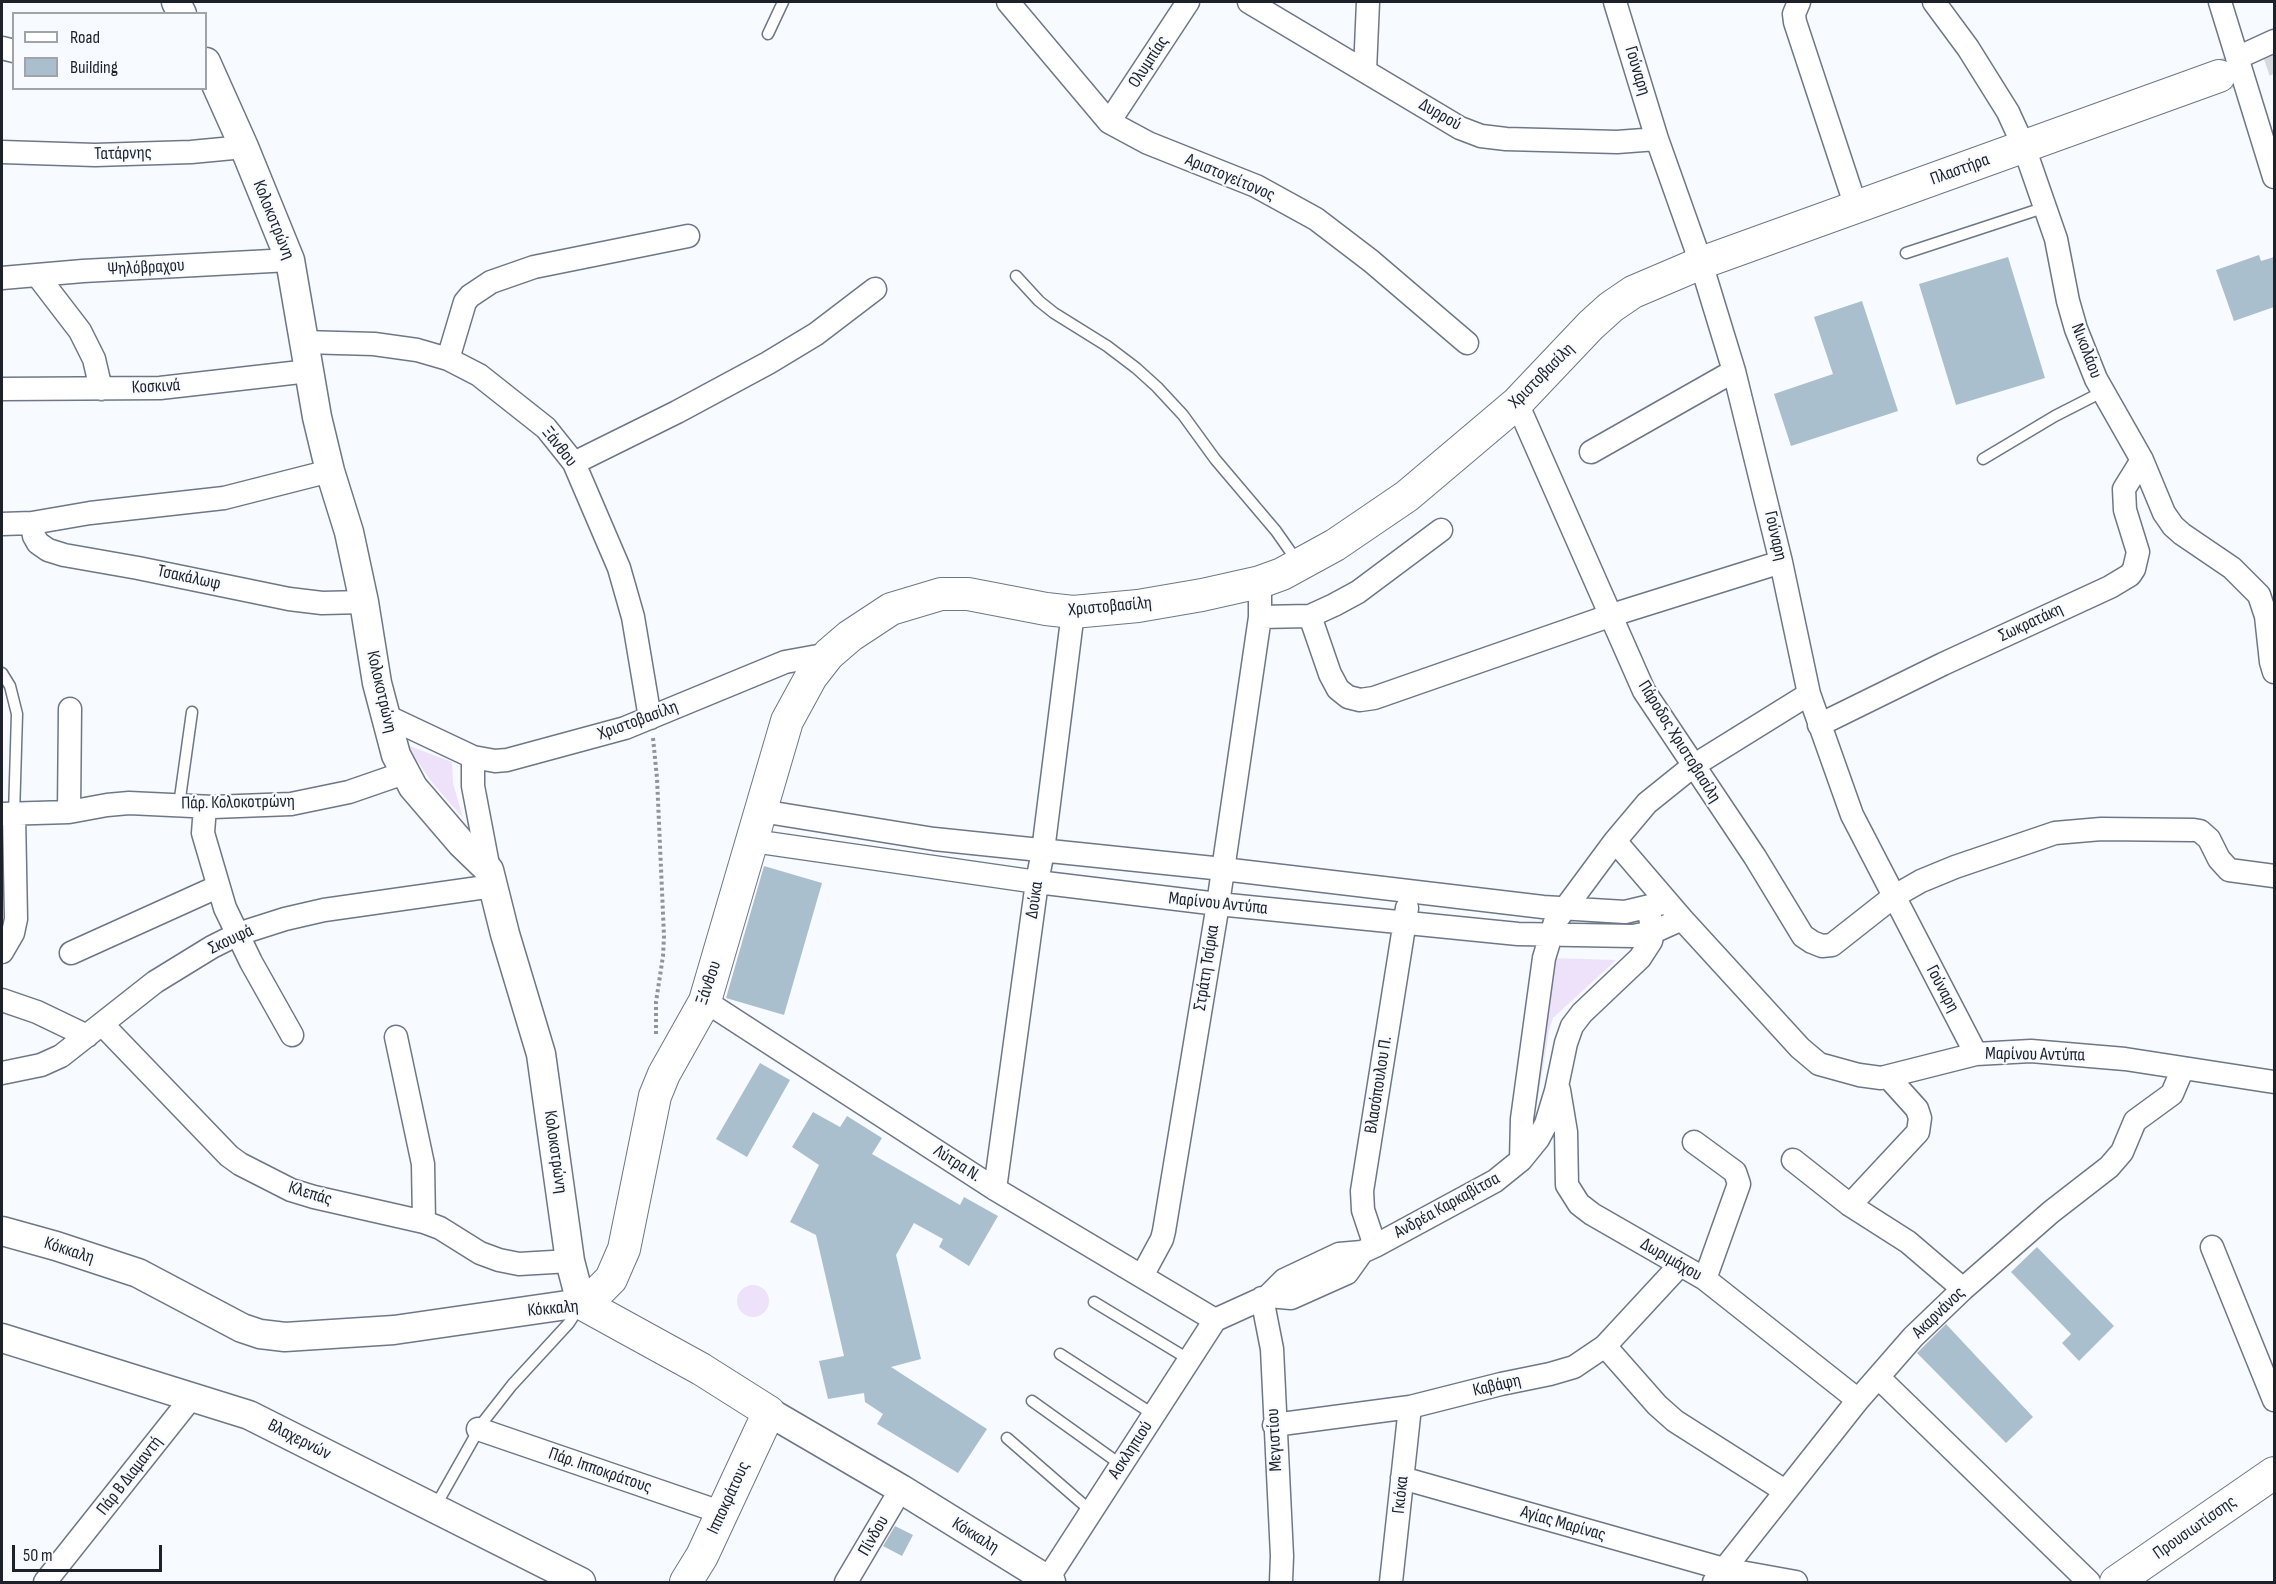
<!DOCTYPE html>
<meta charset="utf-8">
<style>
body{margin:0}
#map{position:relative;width:2276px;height:1584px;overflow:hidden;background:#f7fafe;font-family:"Sofia Sans Condensed",sans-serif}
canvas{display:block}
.frame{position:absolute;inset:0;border:3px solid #1d2129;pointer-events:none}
.legend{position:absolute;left:12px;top:12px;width:195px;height:78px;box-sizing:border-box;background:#f7fafe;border:2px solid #a0a3a9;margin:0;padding:8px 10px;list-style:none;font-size:18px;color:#1d2129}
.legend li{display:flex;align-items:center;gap:12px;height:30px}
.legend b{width:30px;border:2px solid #a0a3a9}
.scale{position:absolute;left:12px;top:1545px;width:150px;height:27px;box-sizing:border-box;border:3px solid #1d2129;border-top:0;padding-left:8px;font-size:18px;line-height:21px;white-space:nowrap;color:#1d2129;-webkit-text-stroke:4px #f7fafe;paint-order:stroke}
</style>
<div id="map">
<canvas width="2276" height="1584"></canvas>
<div class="frame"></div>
<ul class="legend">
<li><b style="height:8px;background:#fff"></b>Road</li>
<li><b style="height:16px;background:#aabfcd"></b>Building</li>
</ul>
<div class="scale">50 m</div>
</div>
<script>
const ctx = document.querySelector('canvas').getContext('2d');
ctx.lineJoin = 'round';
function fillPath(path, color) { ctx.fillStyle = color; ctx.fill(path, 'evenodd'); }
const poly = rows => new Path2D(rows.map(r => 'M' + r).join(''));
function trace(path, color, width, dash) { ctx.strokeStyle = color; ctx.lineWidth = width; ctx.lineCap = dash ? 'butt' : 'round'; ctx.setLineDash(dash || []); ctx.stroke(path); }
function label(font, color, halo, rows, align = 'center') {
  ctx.font = font + ' "Sofia Sans Condensed",sans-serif'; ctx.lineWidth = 4.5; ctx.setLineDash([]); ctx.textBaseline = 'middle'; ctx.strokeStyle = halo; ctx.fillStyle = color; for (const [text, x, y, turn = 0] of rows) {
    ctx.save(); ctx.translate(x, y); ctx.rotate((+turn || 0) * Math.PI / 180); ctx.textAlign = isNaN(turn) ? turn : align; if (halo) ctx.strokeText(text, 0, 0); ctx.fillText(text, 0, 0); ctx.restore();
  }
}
const green = poly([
 [407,745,452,762,453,783,463,818,430,780],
 [1553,958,1616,960,1553,1018,1549,1031,1536,1108,1532,1117],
 '737 1301a16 16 0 1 1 32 0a16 16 0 1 1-32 0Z'
]);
const building = poly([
 [2259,255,2261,261,2274,257,2274,307,2234,321,2216,270],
 [2008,257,2045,378,1956,405,1919,284],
 [1862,301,1898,411,1791,446,1774,394,1833,374,1814,317],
 [764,866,822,883,784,1015,726,998],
 [760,1063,790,1080,747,1157,716,1139],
 [813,1112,840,1127,847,1116,882,1138,872,1154,960,1205,964,1197,998,1216,969,1266,939,1247,943,1239,914,1223,896,1255,921,1359,891,1367,987,1429,958,1473,877,1424,883,1414,865,1402,864,1393,828,1399,819,1361,844,1356,816,1235,790,1222,819,1165,792,1147],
 [2037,1247,2114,1326,2079,1361,2062,1343,2071,1334,2011,1272],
 [1946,1324,2033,1417,2006,1443,1917,1353],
 [895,1526,913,1535,902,1556,883,1546]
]);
const secondaryTunnel = poly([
 [2219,76,2274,57]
]);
const path = poly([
 [653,738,657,778,664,936,663,956,656,1002,656,1035]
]);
const service = poly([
 [768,34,783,2],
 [1906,253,2046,207],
 [1016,276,1039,301,1054,313,1107,346,1136,368,1157,387,1183,415,1215,459,1276,531,1297,561],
 [1983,459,2055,416,2102,392],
 [2,673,10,686,17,714,14,815],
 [179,805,192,712],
 [1094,1302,1180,1354],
 [1060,1354,1145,1409],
 [1032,1401,1113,1459],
 [1007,1438,1084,1505],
 [435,1507,483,1422,512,1385,569,1323,580,1306]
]);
const minor = poly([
 [1008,2,1109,122,1148,143,1256,186,1316,219,1371,261,1467,343],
 [1249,2,1460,128,1481,136,1506,139,1617,142,1657,139],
 [1615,2,1657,139,1701,263,1734,371,1781,562,1809,694,1852,815,1976,1054],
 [1799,2,1794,14,1795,22,1856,207],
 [1934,2,1968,48,2008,112,2024,147,2056,239,2068,301,2076,329,2096,379,2142,460,2164,513,2173,526,2182,534,2232,568,2259,595,2266,616,2271,662,2274,672],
 [2220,2,2274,177],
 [2,48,14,51],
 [2237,58,2274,41],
 [1365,71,1368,2],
 [1109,122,1188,2],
 [2,152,95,155,191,152,244,147],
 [37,275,80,331,94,359,101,389],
 [2,278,83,271,290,260],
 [303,342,374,344,417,350,448,359,479,375,546,428,574,463,619,568,633,617,650,718],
 [448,359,465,302,470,296,491,282,534,267,688,236],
 [2,389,160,388,309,371],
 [1517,403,1644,691,1755,857,1803,936,1812,942,1822,946,1832,945,1893,897,1921,881,1955,867,2055,833,2101,829,2194,830,2200,831,2209,839,2219,859,2229,870,2274,876],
 [1591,452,1734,371],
 [574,463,677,412,768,363,816,334,875,289],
 [32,523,90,513,224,498,330,471],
 [2,524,32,523,34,536,38,543,48,550,64,555,138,568,289,599,322,603,364,602],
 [1310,616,1330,674,1338,689,1348,697,1360,700,1374,698,1612,615,1781,562],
 [1260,617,1310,616,1334,605,1358,592,1441,530],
 [384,715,473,757,495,761,507,760,625,728,785,662,829,654],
 [1819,725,1943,664,2110,587,2130,575,2134,569,2138,552,2125,510,2124,489,2142,460],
 [473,757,473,786,489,870],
 [205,807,203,833,225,908,251,962,292,1035],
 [761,811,934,839,1223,869,1543,907,1625,912,1667,902],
 [69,812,70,709],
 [2,814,69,812,107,805,129,803,213,807,291,804,349,792,404,773],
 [753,841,1037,882,1218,904,1518,934,1633,936,1653,932,1682,919],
 [1615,841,1682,919,1800,1048,1819,1064,1859,1075,1881,1078,1976,1054,2031,1051,2125,1059,2274,1082],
 [2,952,13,933,16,919,14,815],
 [71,953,217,887],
 [2,1000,37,1012,87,1036],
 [705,1001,995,1189,1215,1320],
 [102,1024,229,1156,240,1164,291,1190,314,1197,424,1222,440,1228,480,1253,499,1260,519,1264,570,1261],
 [396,1037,423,1164,424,1222],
 [2,1073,41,1065,61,1056,155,982,212,947,238,934,285,919,324,910,493,886],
 [1559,1090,1566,1132,1567,1185,1579,1204,1592,1214,1705,1279,1858,1400],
 [1694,1142,1735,1172,1739,1184,1705,1279],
 [1521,1160,1522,1119,1544,958,1555,922,1615,841,1647,803,1693,766,1809,694],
 [1793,1160,1850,1205,1908,1242,1963,1289],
 [995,1189,1037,882,1043,851,1073,612],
 [1850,1205,1918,1132,1920,1118,1917,1109,1889,1078],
 [1375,1246,1363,1210,1362,1191,1407,908],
 [2212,1247,2274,1400],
 [1142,1276,1162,1239,1164,1231,1218,904,1260,617,1260,582],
 [1268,1296,1291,1298,1347,1273,1362,1252],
 [1262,1298,1272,1349,1282,1556,1281,1582],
 [1605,1346,1657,1405,1675,1421,1785,1491],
 [1878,1377,2089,1582],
 [1274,1425,1410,1407,1501,1384,1550,1374,1574,1367,1605,1346,1680,1265],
 [478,1429,723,1513],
 [1402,1478,1724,1569,1796,1582],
 [1047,1580,1215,1320,1268,1296,1284,1280,1339,1254,1362,1252,1375,1246,1495,1181,1521,1160,1538,1139,1546,1124,1556,1091,1566,1043,1572,1026,1582,1013,1640,958,1651,941,1653,932,1648,907],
 [45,1582,192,1397],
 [846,1582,901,1489],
 [1391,1582,1410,1407],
 [1714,1582,1858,1400,1913,1337,1963,1289,2051,1212,2109,1167,2122,1152,2135,1121,2172,1094,2183,1068]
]);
const tertiary = poly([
 [176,2,182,14],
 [2,1231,56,1246,138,1273,242,1328,260,1334,285,1337,394,1330,581,1303,570,1261,541,1054,505,934,489,870,461,843,413,787,396,755,377,683,364,602,349,532,330,471,317,417,290,260,244,147,206,62],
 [2,1338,249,1415,581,1582],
 [769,1412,901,1489,1051,1582]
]);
const secondary = poly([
 [581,1303,594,1296,611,1279,624,1249,655,1096,664,1074,705,1001,787,721,811,677,829,654,850,636,891,609,941,594,968,594,1046,609,1073,612,1138,606,1202,595,1260,582,1282,574,1335,545,1407,496,1517,403,1591,325,1611,307,1633,292,1701,263,2219,76],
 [581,1303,701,1369,769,1412,702,1556,686,1582],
 [2116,1582,2274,1473]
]);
const streetNames = [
 ["Ολυμπίας",1149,62,-57],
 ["Γούναρη",1637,71,73],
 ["Δυρρού",1440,115,30],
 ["Τατάρνης",123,154,-1],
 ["Πλαστήρα",1960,170,-20],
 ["Αριστογείτονος",1230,178,23],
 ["Κολοκοτρώνη",273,220,68],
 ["Ψηλόβραχου",146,268,-3],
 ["Νικολάου",2086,351,69],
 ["Χριστοβασίλη",1542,376,-45],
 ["Κοσκινά",156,387,-3],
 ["Ξάνθου",559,447,52],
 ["Γούναρη",1775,536,77],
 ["Τσακάλωφ",189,578,12],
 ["Χριστοβασίλη",1110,607,-5],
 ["Σωκρατάκη",2031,623,-25],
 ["Κολοκοτρώνη",381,692,77],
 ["Χριστοβασίλη",638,721,-20],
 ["Πάροδος Χριστοβασίλη",1679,742,58],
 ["Πάρ. Κολοκοτρώνη",238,803,-1],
 ["Δούκα",1035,900,-82],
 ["Μαρίνου Αντύπα",1218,904,6],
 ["Σκουφά",231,940,-25],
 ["Στράτη Τσίρκα",1207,968,-81],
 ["Ξάνθου",709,983,-71],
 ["Γούναρη",1942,989,62],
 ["Μαρίνου Αντύπα",2035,1055,1],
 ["Βλασόπουλου Π.",1379,1085,-81],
 ["Κολοκοτρώνη",555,1152,82],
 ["Λύτρα Ν.",957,1164,33],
 ["Κλεπάς",310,1194,17],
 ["Ανδρέα Καρκαβίτσα",1447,1206,-29],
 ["Κόκκαλη",69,1251,18],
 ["Δωριμάχου",1671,1260,30],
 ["Κόκκαλη",553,1309,-5],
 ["Ακαρνάνος",1939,1313,-44],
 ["Καβάφη",1497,1386,-13],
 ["Βλαχερνών",299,1440,27],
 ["Μεγιστίου",1275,1440,-93],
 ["Ασκληπιού",1131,1450,-57],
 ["Πάρ. Ιπποκράτους",600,1471,19],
 ["Πάρ Β Διαμαντή",130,1476,-52],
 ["Γκιόκα",1401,1495,-84],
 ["Ιπποκράτους",729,1498,-65],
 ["Αγίας Μαρίνας",1563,1524,16],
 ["Προυσιωτίσσης",2195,1528,-35],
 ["Πίνδου",874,1536,-60],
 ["Κόκκαλη",975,1536,32]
];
fillPath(green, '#eee2fa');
fillPath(building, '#aabfcd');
trace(secondaryTunnel, '#d6d9de', 32, [32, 16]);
trace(service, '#6d7788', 13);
trace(minor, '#6d7788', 25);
trace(tertiary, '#6d7788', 31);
trace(secondary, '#6d7788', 34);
trace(path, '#91949a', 4, [3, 3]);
trace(service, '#fff', 10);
trace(minor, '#fff', 22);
trace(tertiary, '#fff', 28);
trace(secondary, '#fff', 32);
label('18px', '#1d2129', '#f7fafe', streetNames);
</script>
